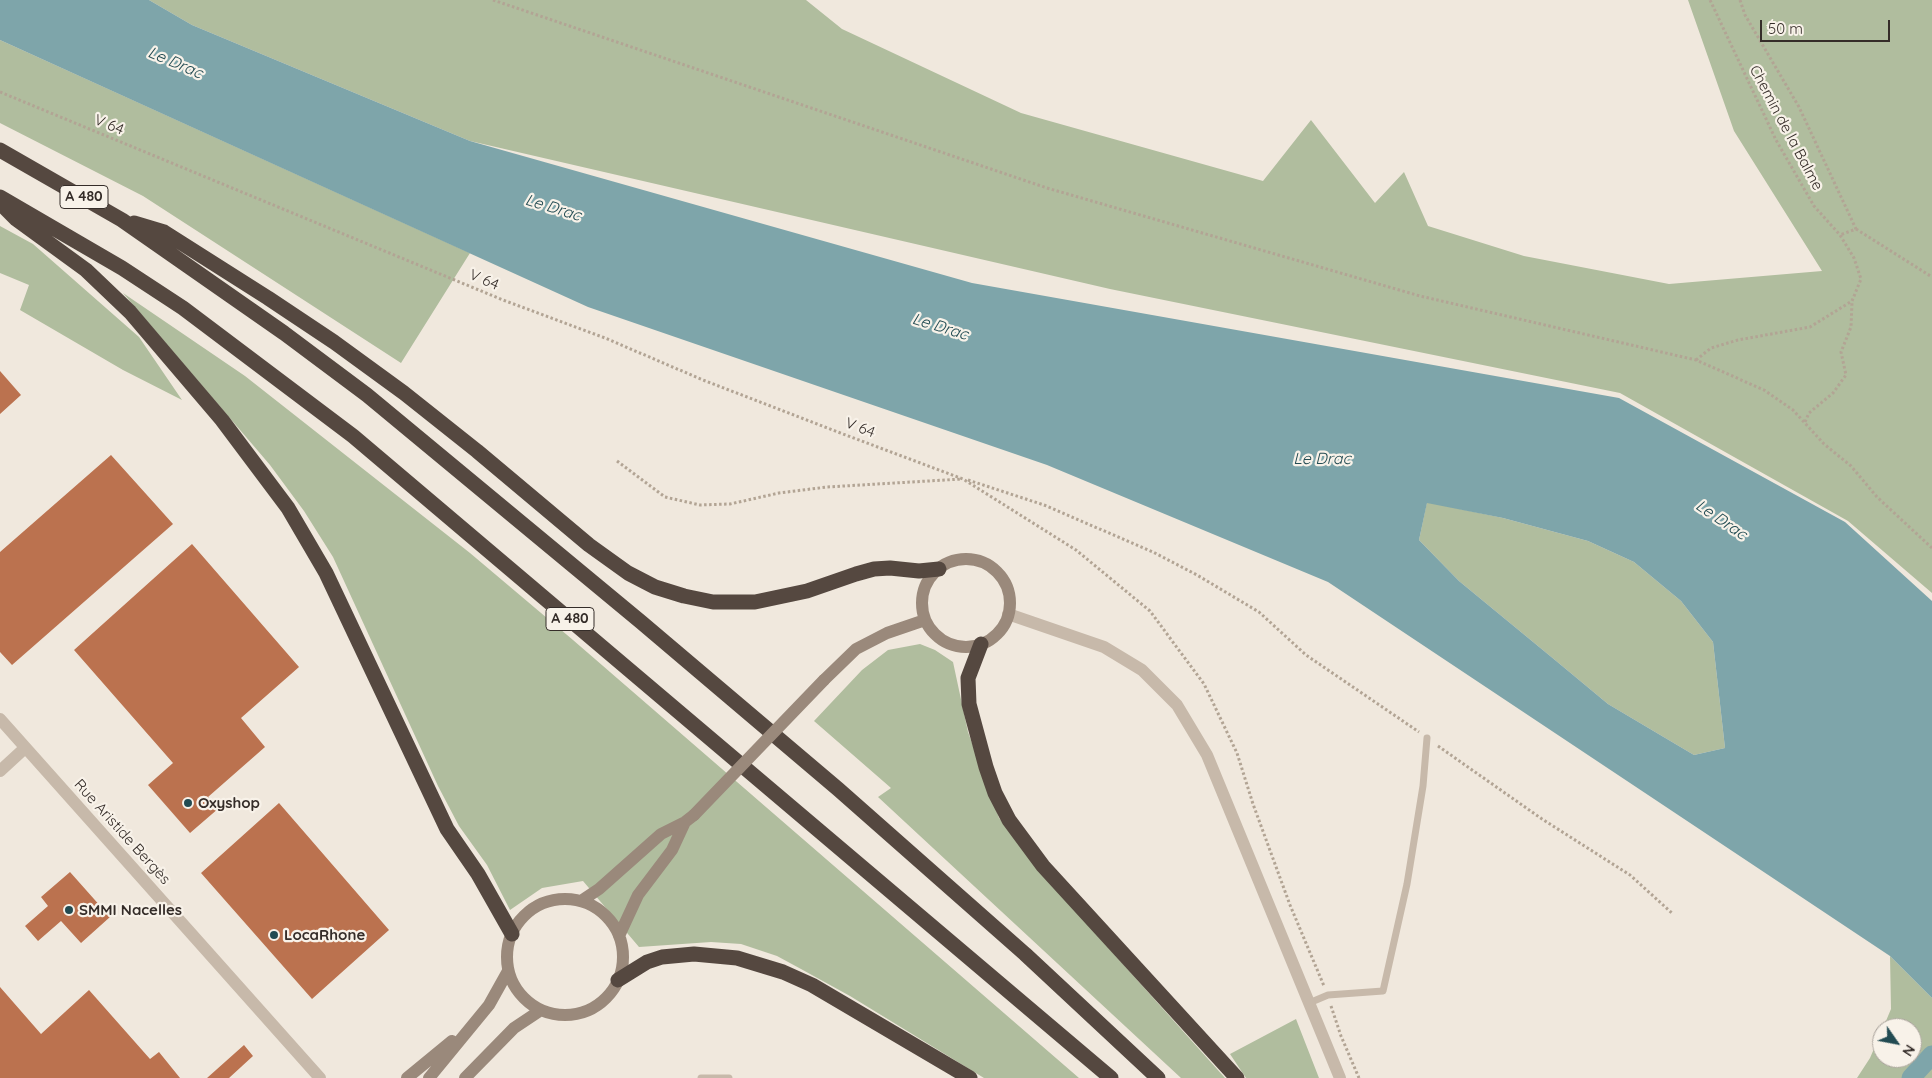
<!DOCTYPE html>
<meta charset="utf-8">
<style>
body{margin:0}
#map{position:relative;width:1932px;height:1078px;overflow:hidden;background:#f0e8dd;font-family:Quicksand,sans-serif}
canvas{display:block}
.north{position:absolute;left:1872px;top:1018px;width:50px;height:50px;box-sizing:border-box;background:#f8f2e9;border:1px solid #aaa39c;border-radius:50%;rotate:123deg;font-size:14px;font-weight:700;line-height:20px;text-align:center;color:#352d29}
.north::after{content:'';display:block;margin:auto;width:18px;height:22px;background:#224b52;clip-path:polygon(50% 0,100% 100%,50% 72%,0 100%)}
.scale{position:absolute;left:1760px;top:20px;width:130px;height:22px;box-sizing:border-box;border:2px solid #352d29;border-top:0;padding-left:6px;font-size:15px;line-height:18px;white-space:nowrap;color:#352d29;-webkit-text-stroke:4px #f8f2e9;paint-order:stroke}
</style>
<div id="map">
<canvas width="1932" height="1078"></canvas>
<div class="north">N</div>
<div class="scale">50 m</div>
</div>
<script>
const ctx = document.querySelector('canvas').getContext('2d');
ctx.lineJoin = 'round';
function fillPath(path, color) { ctx.fillStyle = color; ctx.fill(path, 'evenodd'); }
const poly = rows => new Path2D(rows.map(r => 'M' + r).join(''));
function trace(path, color, width, dash) { ctx.strokeStyle = color; ctx.lineWidth = width; ctx.lineCap = dash ? 'butt' : 'round'; ctx.setLineDash(dash || []); ctx.stroke(path); }
function label(font, color, halo, rows, align = 'center') {
  ctx.font = font + ' Quicksand,sans-serif'; ctx.lineWidth = 4.5; ctx.setLineDash([]); ctx.textBaseline = 'middle'; ctx.strokeStyle = halo; ctx.fillStyle = color; for (const [text, x, y, turn = 0] of rows) {
    ctx.save(); ctx.translate(x, y); ctx.rotate((+turn || 0) * Math.PI / 180); ctx.textAlign = isNaN(turn) ? turn : align; if (halo) ctx.strokeText(text, 0, 0); ctx.fillText(text, 0, 0); ctx.restore();
  }
}
const green = poly([
 [149,0,806,0,842,29,1021,113,1263,181,1311,120,1375,203,1404,172,1428,226,1524,256,1669,284,1822,271,1734,131,1688,0,1932,0,1932,593,1848,521,1620,393,1110,289,470,141,192,25],
 [0,40,470,253,401,363,143,196,0,123],
 [0,226,33,244,139,337,182,400,123,370,20,310,29,285,0,273],
 [123,293,245,376,470,553,573,640,1079,1078,984,1078,850,996,801,969,777,956,741,944,711,942,639,947,583,881,542,888,510,910,487,865,459,826,438,786,333,557,304,511,270,465],
 [1427,502,1503,518,1588,541,1634,562,1681,601,1713,642,1725,748,1694,755,1608,704,1555,660,1459,581,1419,540],
 [920,644,935,650,953,662,968,732,999,818,1052,885,1225,1078,1181,1078,878,797,891,788,814,721,862,670,888,650],
 [1890,956,1932,998,1932,1078,1857,1078,1870,1058,1882,1030,1882,1058,1912,1058,1912,1028,1883,1028,1891,1009],
 [1296,1019,1319,1078,1246,1078,1230,1054]
]);
const water = poly([
 [0,0,149,0,192,25,470,141,972,283,1619,398,1845,522,1932,601,1932,998,1890,956,1328,582,1047,465,588,307,0,40],
 [1427,503,1503,518,1588,541,1634,562,1681,601,1713,642,1725,748,1694,755,1608,704,1555,660,1459,581,1419,540]
]);
const canal = poly([
 [1911,1078,1932,1055]
]);
const building = poly([
 [0,371,21,395,0,414],
 [111,455,173,524,12,665,0,652,0,552],
 [192,544,299,667,241,718,265,747,208,797,219,808,190,833,148,785,173,763,74,650],
 [279,803,389,930,312,999,201,873],
 [70,872,110,917,81,943,61,921,38,941,25,926,48,906,41,897],
 [0,987,41,1034,89,990,150,1059,159,1052,180,1078,0,1078],
 [244,1045,253,1056,229,1078,207,1078]
]);
const path = poly([
 [493,0,1047,188,1420,296,1696,360,1764,390,1793,410,1824,444,1851,466,1877,497,1932,548],
 [1740,0,1745,15,1799,107,1856,229,1840,235],
 [0,92,503,300,605,338,703,380,843,434,963,479,1076,550,1150,611,1204,684,1237,753,1253,804,1290,905,1324,986],
 [1856,229,1932,277],
 [1696,360,1711,348,1738,340,1810,327,1852,301,1861,279,1854,258,1840,235,1814,206,1776,140,1710,0],
 [1805,422,1809,413,1833,393,1846,375,1841,352,1851,327,1852,302],
 [617,461,665,497,700,505,730,504,779,493,827,487,962,479],
 [968,480,1044,505,1153,552,1197,575,1259,612,1306,655,1419,732],
 [1438,746,1542,819,1630,875,1673,914],
 [1331,1006,1341,1036,1359,1078]
]);
const service = poly([
 [1309,1003,1328,995,1383,991,1407,884,1423,786,1427,738],
 [701,1078,729,1078]
]);
const minor = poly([
 [1008,614,1104,647,1142,670,1177,705,1207,755,1340,1078],
 [0,719,320,1078],
 [0,771,25,748]
]);
const secondary = poly([
 '922 603a44 44 0 1 1 88 0a44 44 0 1 1-88 0Z',
 [824,680,856,649,887,633,925,620],
 '507 957a58 58 0 1 1 116 0a58 58 0 1 1-116 0Z',
 [581,901,599,889,661,834,685,822,694,815],
 [619,936,638,895,672,850,685,822],
 [407,1078,452,1041],
 [429,1078,489,1005,508,971],
 [465,1078,514,1028,541,1010]
]);
const motorway = poly([
 [0,150,122,220,284,333,367,395,641,622,838,789,1025,954,1158,1078],
 [0,197,122,268,183,308,353,436,1111,1078],
 [0,203,16,219,86,270,130,312,222,420,288,508,326,573,447,829,478,874,512,934],
 [134,223,164,232,268,298,334,342,404,393,477,451,589,545,628,573,655,587,684,596,713,602,755,602,807,591,856,574,874,569,890,568,919,571,939,569],
 [981,644,968,678,969,704,986,767,995,793,1009,820,1043,866,1237,1078],
 [618,980,647,962,662,957,694,954,737,958,783,972,812,985,970,1078]
]);
const secondaryBridge = poly([
 [694,815,824,680]
]);
const markers = [
 [188,803,5,"#224b52"],
 [69,910,5,"#224b52"],
 [274,935,5,"#224b52"]
];
const shields = [
 [84,197,48],
 [570,619,48]
];
const shieldNames = [
 ["A 480",84,197],
 ["A 480",570,619]
];
const streetNames = [
 ["V 64",109,125,22],
 ["Chemin de la Balme",1786,128,62],
 ["V 64",484,280,23],
 ["V 64",860,428,21],
 ["Rue Aristide Bergès",122,832,48]
];
const poiNames = [
 ["Oxyshop",198,803],
 ["SMMI Nacelles",79,910],
 ["LocaRhone",284,935]
];
const waterNames = [
 ["Le Drac",175,63,23],
 ["Le Drac",553,208,17],
 ["Le Drac",940,327,17],
 ["Le Drac",1322,459],
 ["Le Drac",1721,520,34]
];
fillPath(green, '#b0bd9e');
fillPath(water, '#7ea5aa');
trace(canal, '#7ea5aa', 19);
fillPath(building, '#bb724f');
trace(path, '#b2a494', 3, [2.5, 2.5]);
trace(service, '#c7b9aa', 7);
trace(minor, '#c7b9aa', 12);
trace(secondary, '#9a897b', 12);
trace(motorway, '#554840', 15);
trace(secondaryBridge, '#9a897b', 12);
for (const [x, y, r, color] of markers) { const dot = new Path2D(); dot.arc(x, y, r, 0, 2 * Math.PI); ctx.fillStyle = color; ctx.fill(dot); trace(dot, '#f8f2e9', 2); }
for (const [x, y, w] of shields) { const box = new Path2D(); box.roundRect(x - w / 2, y - 11.5, w, 23, 4); ctx.fillStyle = '#f8f2e9'; ctx.fill(box); trace(box, '#352d29', 1); }
label('bold 14px', '#352d29', null, shieldNames);
label('15px', '#352d29', '#f8f2e9', streetNames);
label('bold 15px', '#352d29', '#f8f2e9', poiNames, 'left');
label('italic 16px', '#224b52', '#f8f2e9', waterNames);
</script>
